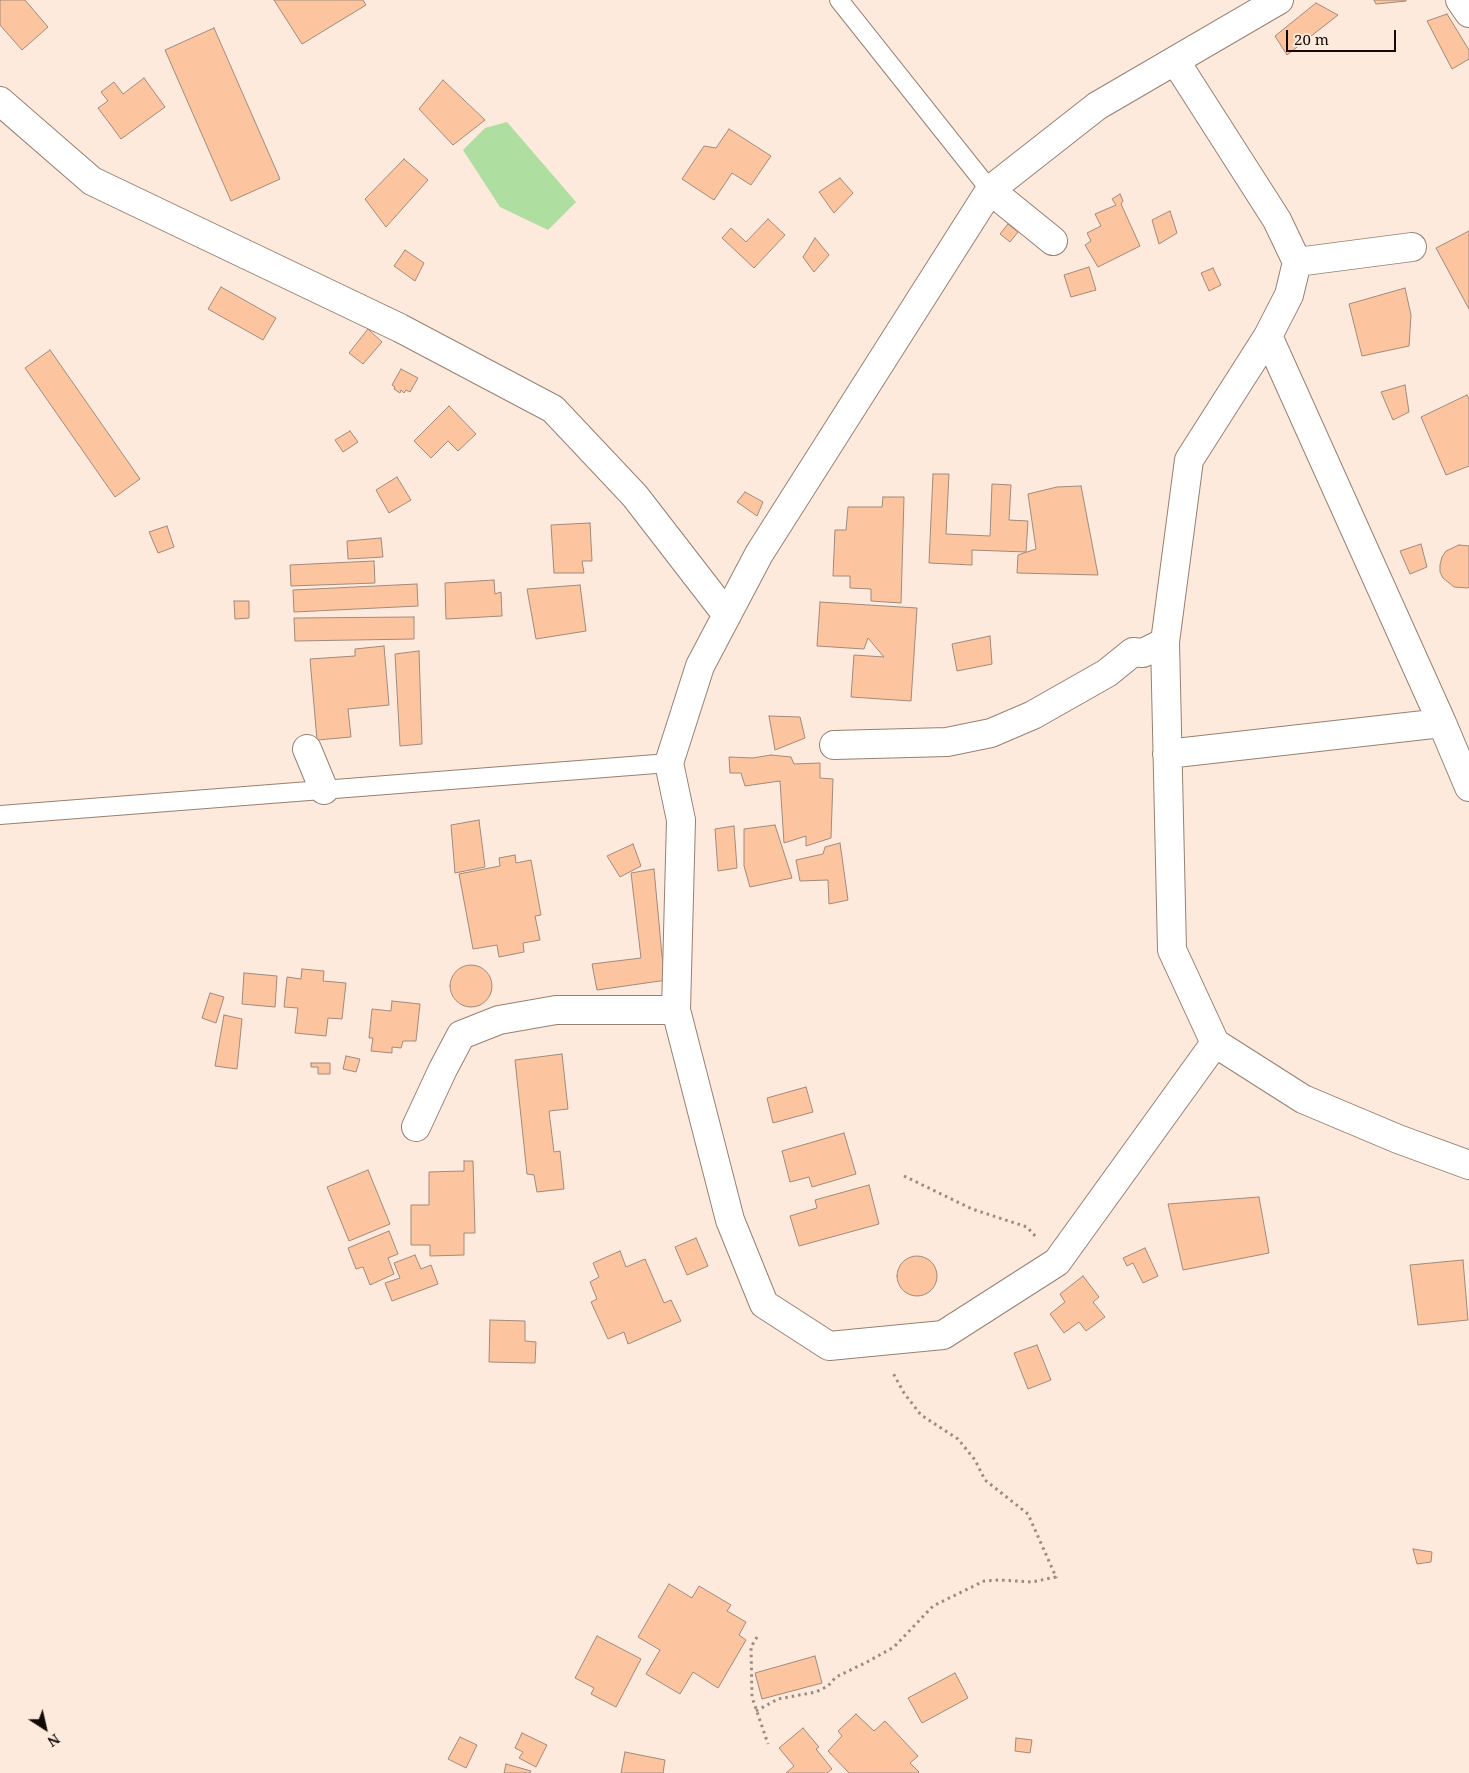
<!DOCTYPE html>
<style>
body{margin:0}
#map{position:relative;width:1469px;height:1773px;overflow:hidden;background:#feeadd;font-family:"Noto Serif",serif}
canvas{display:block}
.north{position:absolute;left:20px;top:1703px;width:50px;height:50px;-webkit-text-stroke:4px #feeadd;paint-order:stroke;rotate:145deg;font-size:14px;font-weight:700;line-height:20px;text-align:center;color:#120a05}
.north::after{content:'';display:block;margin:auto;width:18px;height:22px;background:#120a05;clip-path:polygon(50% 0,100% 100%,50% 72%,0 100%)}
.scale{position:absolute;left:1286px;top:30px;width:110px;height:22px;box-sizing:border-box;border:2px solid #120a05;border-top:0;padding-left:6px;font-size:15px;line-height:18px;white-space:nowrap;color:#120a05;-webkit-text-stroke:4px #feeadd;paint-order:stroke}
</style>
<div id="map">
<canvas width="1469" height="1773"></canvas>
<div class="north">N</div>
<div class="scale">20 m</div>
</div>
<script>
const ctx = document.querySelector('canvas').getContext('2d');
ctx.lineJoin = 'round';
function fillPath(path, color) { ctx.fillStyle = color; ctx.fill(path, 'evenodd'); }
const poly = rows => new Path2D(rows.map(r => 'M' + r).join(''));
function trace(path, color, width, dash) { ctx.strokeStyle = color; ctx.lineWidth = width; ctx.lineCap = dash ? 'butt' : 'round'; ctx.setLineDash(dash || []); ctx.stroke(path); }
const green = poly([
 [507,122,576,202,548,230,500,207,463,150,485,128]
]);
const building = poly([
 [0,0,25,0,48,27,22,50,0,25,0,0],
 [274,0,363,0,366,5,302,44,274,0],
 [1374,0,1406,0,1406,1,1376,4,1374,0],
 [1316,3,1338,15,1287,55,1275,36,1316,3],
 [1447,14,1469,50,1469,59,1452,69,1427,21,1447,14],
 [214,28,280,179,231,201,165,50,214,28],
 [144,78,165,107,121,139,98,108,108,101,101,92,114,82,123,94,144,78],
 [443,80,485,120,453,145,419,109,443,80],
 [729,129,771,156,751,185,732,173,714,200,682,179,704,146,716,148,729,129],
 [404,159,428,180,386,227,365,199,404,159],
 [840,178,853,193,834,213,819,192,840,178],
 [1120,194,1123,201,1121,204,1140,246,1098,267,1085,245,1091,241,1087,233,1101,226,1095,214,1116,205,1112,199,1120,194],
 [1170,211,1177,233,1159,244,1152,220,1170,211],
 [768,219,785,235,754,268,722,238,731,228,746,242,768,219],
 [1008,224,1018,232,1010,242,1000,234,1008,224],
 [1469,231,1469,309,1436,248,1469,231],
 [815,238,829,255,814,272,803,257,815,238],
 [405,250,424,263,415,281,394,266,405,250],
 [1089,267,1096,290,1071,297,1064,275,1089,267],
 [1213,268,1221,285,1209,291,1201,273,1213,268],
 [221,287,276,318,263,340,208,309,221,287],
 [1405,288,1411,315,1409,346,1362,356,1349,304,1405,288],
 [368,329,382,342,363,364,349,353,368,329],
 [50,350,140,479,115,497,25,368,50,350],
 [401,369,418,378,410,392,406,390,404,393,401,390,400,393,394,389,395,387,392,385,401,369],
 [1405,385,1409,412,1393,420,1381,392,1405,385],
 [1467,395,1469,399,1469,466,1446,475,1421,417,1467,395],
 [449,406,476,434,458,451,448,441,431,458,414,441,449,406],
 [350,431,358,442,343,452,335,440,350,431],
 [933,474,949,474,946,534,990,536,992,484,1011,485,1009,520,1028,521,1026,552,972,550,972,565,929,563,933,474],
 [397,477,411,500,389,513,376,490,397,477],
 [1081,486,1098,575,1017,573,1018,555,1036,549,1028,494,1057,487,1081,486],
 [745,492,763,502,757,516,737,502,745,492],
 [883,497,904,497,901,603,871,601,871,589,850,588,850,576,833,576,835,530,846,530,848,507,882,507,883,497],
 [590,523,592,561,582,561,584,573,554,573,551,525,590,523],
 [167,526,174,547,158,553,149,532,167,526],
 [381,538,383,557,348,559,347,541,381,538],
 [1421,544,1427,567,1410,574,1400,551,1421,544],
 [1459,545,1469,546,1469,587,1468,588,1454,587,1443,578,1440,572,1440,565,1442,557,1446,551,1459,545],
 [374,561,375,583,291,586,290,565,374,561],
 [494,580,495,594,501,592,502,616,446,619,445,583,494,580],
 [417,584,418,606,294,612,293,590,417,584],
 [580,585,586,631,536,639,527,589,580,585],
 [234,601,249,601,249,618,235,619,234,601],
 [820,602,917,608,911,701,851,697,854,655,884,657,868,638,864,649,817,646,820,602],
 [414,617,414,639,295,641,294,618,414,617],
 [990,636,992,664,957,671,952,644,990,636],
 [384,646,389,705,348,709,351,737,317,740,310,659,355,656,355,649,384,646],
 [419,651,422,744,400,746,395,654,419,651],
 [769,716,800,717,805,738,775,750,769,716],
 [771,755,791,757,794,764,820,763,820,778,833,779,831,838,806,846,806,836,784,843,780,781,745,786,741,773,730,773,729,757,753,758,771,755],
 [479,820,485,867,455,873,451,825,479,820],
 [775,825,792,878,750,887,744,866,744,829,775,825],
 [734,826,737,868,718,871,715,829,734,826],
 [840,843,848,900,829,904,828,880,800,881,796,860,823,854,825,847,840,843],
 [633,844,641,866,620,877,607,856,633,844],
 [515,855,516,863,531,860,541,915,535,916,540,940,523,943,524,952,499,957,497,945,473,949,459,874,500,866,499,858,515,855],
 [654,869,662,956,667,980,597,990,592,964,641,958,631,873,654,869],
 '450 986a21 21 0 1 1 42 0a21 21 0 1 1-42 0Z',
 [302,969,324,971,323,981,346,983,342,1019,328,1018,326,1036,295,1033,298,1008,284,1007,287,977,301,979,302,969],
 [244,973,277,976,275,1007,242,1004,244,973],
 [210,993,224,997,216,1023,202,1018,210,993],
 [392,1001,420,1004,416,1041,403,1041,401,1048,392,1047,392,1053,371,1051,373,1038,369,1038,372,1009,391,1011,392,1001],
 [224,1015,242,1019,237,1069,215,1066,224,1015],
 [562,1054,568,1109,549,1111,554,1152,560,1151,564,1189,537,1192,534,1175,527,1174,515,1060,562,1054],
 [346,1056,360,1059,356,1072,343,1069,346,1056],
 [311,1063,330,1063,330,1074,318,1074,318,1067,311,1067,311,1063],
 [806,1087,813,1112,773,1123,767,1098,806,1087],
 [844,1133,856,1174,812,1187,809,1177,790,1182,782,1151,844,1133],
 [464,1161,473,1161,475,1233,464,1233,464,1255,430,1256,430,1245,411,1245,411,1205,429,1205,429,1172,464,1171,464,1161],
 [368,1170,390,1224,349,1241,327,1187,368,1170],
 [869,1185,879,1224,799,1246,790,1216,817,1208,815,1200,869,1185],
 [1259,1197,1269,1253,1183,1270,1168,1204,1259,1197],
 [389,1231,398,1254,388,1258,394,1274,370,1285,363,1267,356,1269,348,1248,389,1231],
 [696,1238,708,1266,687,1275,675,1247,696,1238],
 [1145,1248,1158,1276,1143,1283,1133,1263,1127,1266,1123,1258,1145,1248],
 [620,1251,626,1267,645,1259,664,1303,671,1300,681,1321,628,1344,624,1332,608,1339,591,1302,597,1299,590,1282,599,1277,593,1263,620,1251],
 [415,1255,421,1269,431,1265,438,1284,392,1301,385,1283,400,1278,394,1263,415,1255],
 '897 1276a20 20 0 1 1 40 0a20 20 0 1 1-40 0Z',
 [1463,1260,1468,1320,1418,1325,1410,1265,1463,1260],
 [1083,1276,1099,1297,1093,1302,1105,1317,1086,1331,1079,1322,1064,1333,1050,1314,1065,1302,1060,1294,1083,1276],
 [490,1320,525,1321,525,1341,536,1342,535,1363,489,1362,490,1320],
 [1037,1345,1051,1380,1028,1389,1014,1353,1037,1345],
 [1413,1549,1432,1552,1431,1562,1417,1564,1413,1549],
 [669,1584,692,1598,699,1586,731,1605,727,1611,746,1622,739,1635,746,1640,718,1688,693,1672,680,1694,646,1674,660,1650,638,1637,669,1584],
 [597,1636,641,1659,616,1707,591,1694,594,1688,575,1678,597,1636],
 [815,1656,822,1683,762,1699,755,1673,815,1656],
 [955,1673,968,1698,922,1723,908,1698,955,1673],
 [856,1714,874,1731,885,1721,918,1756,910,1763,919,1772,918,1773,849,1773,828,1751,842,1736,838,1731,856,1714],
 [803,1728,819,1747,816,1749,832,1769,827,1773,786,1773,794,1766,779,1748,803,1728],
 [522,1733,547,1745,536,1767,519,1758,523,1752,515,1748,522,1733],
 [460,1737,477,1745,466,1768,448,1759,460,1737],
 [1016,1738,1032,1740,1030,1753,1015,1751,1016,1738],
 [625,1752,665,1760,663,1773,621,1773,625,1752],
 [506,1764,531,1771,530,1773,504,1773,506,1764]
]);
const path = poly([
 [904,1176,972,1209,1027,1227,1036,1237],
 [757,1637,751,1647,752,1697,768,1744],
 [756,1711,778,1699,816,1692,828,1686,836,1677,867,1662,894,1647,933,1606,984,1581,1000,1580,1032,1582,1056,1577,1028,1514,985,1480,975,1460,958,1439,921,1415,904,1393,893,1373]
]);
const lane = poly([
 [839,0,990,190],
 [0,815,669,763]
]);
const street = poly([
 [1460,0,1469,13],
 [1176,62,1277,220,1297,262,1289,295,1268,336,1189,460,1165,642,1172,950,1215,1043,1303,1099,1398,1139,1469,1165],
 [0,101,92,181,400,328,553,409,635,496,727,615],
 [990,190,1053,241],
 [1297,262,1412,247],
 [1268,336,1442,723,1469,787],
 [834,745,947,742,991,733,1033,715,1107,673,1133,652,1143,653,1165,642],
 [307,749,324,790],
 [1167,754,1442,723],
 [1215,1043,1057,1262,943,1335,829,1346,764,1304,730,1220,676,1010,681,820,669,763,700,666,759,554,990,190,1097,106,1279,0],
 [416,1127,443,1069,461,1035,499,1020,556,1010,676,1010]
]);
fillPath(green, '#aedea0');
fillPath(building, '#fdc59f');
trace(building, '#a18a7b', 1);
trace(lane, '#978071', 20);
trace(street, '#978071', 30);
trace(path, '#9a8b81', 3, [2.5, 4]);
trace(lane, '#fff', 18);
trace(street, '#fff', 28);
</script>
